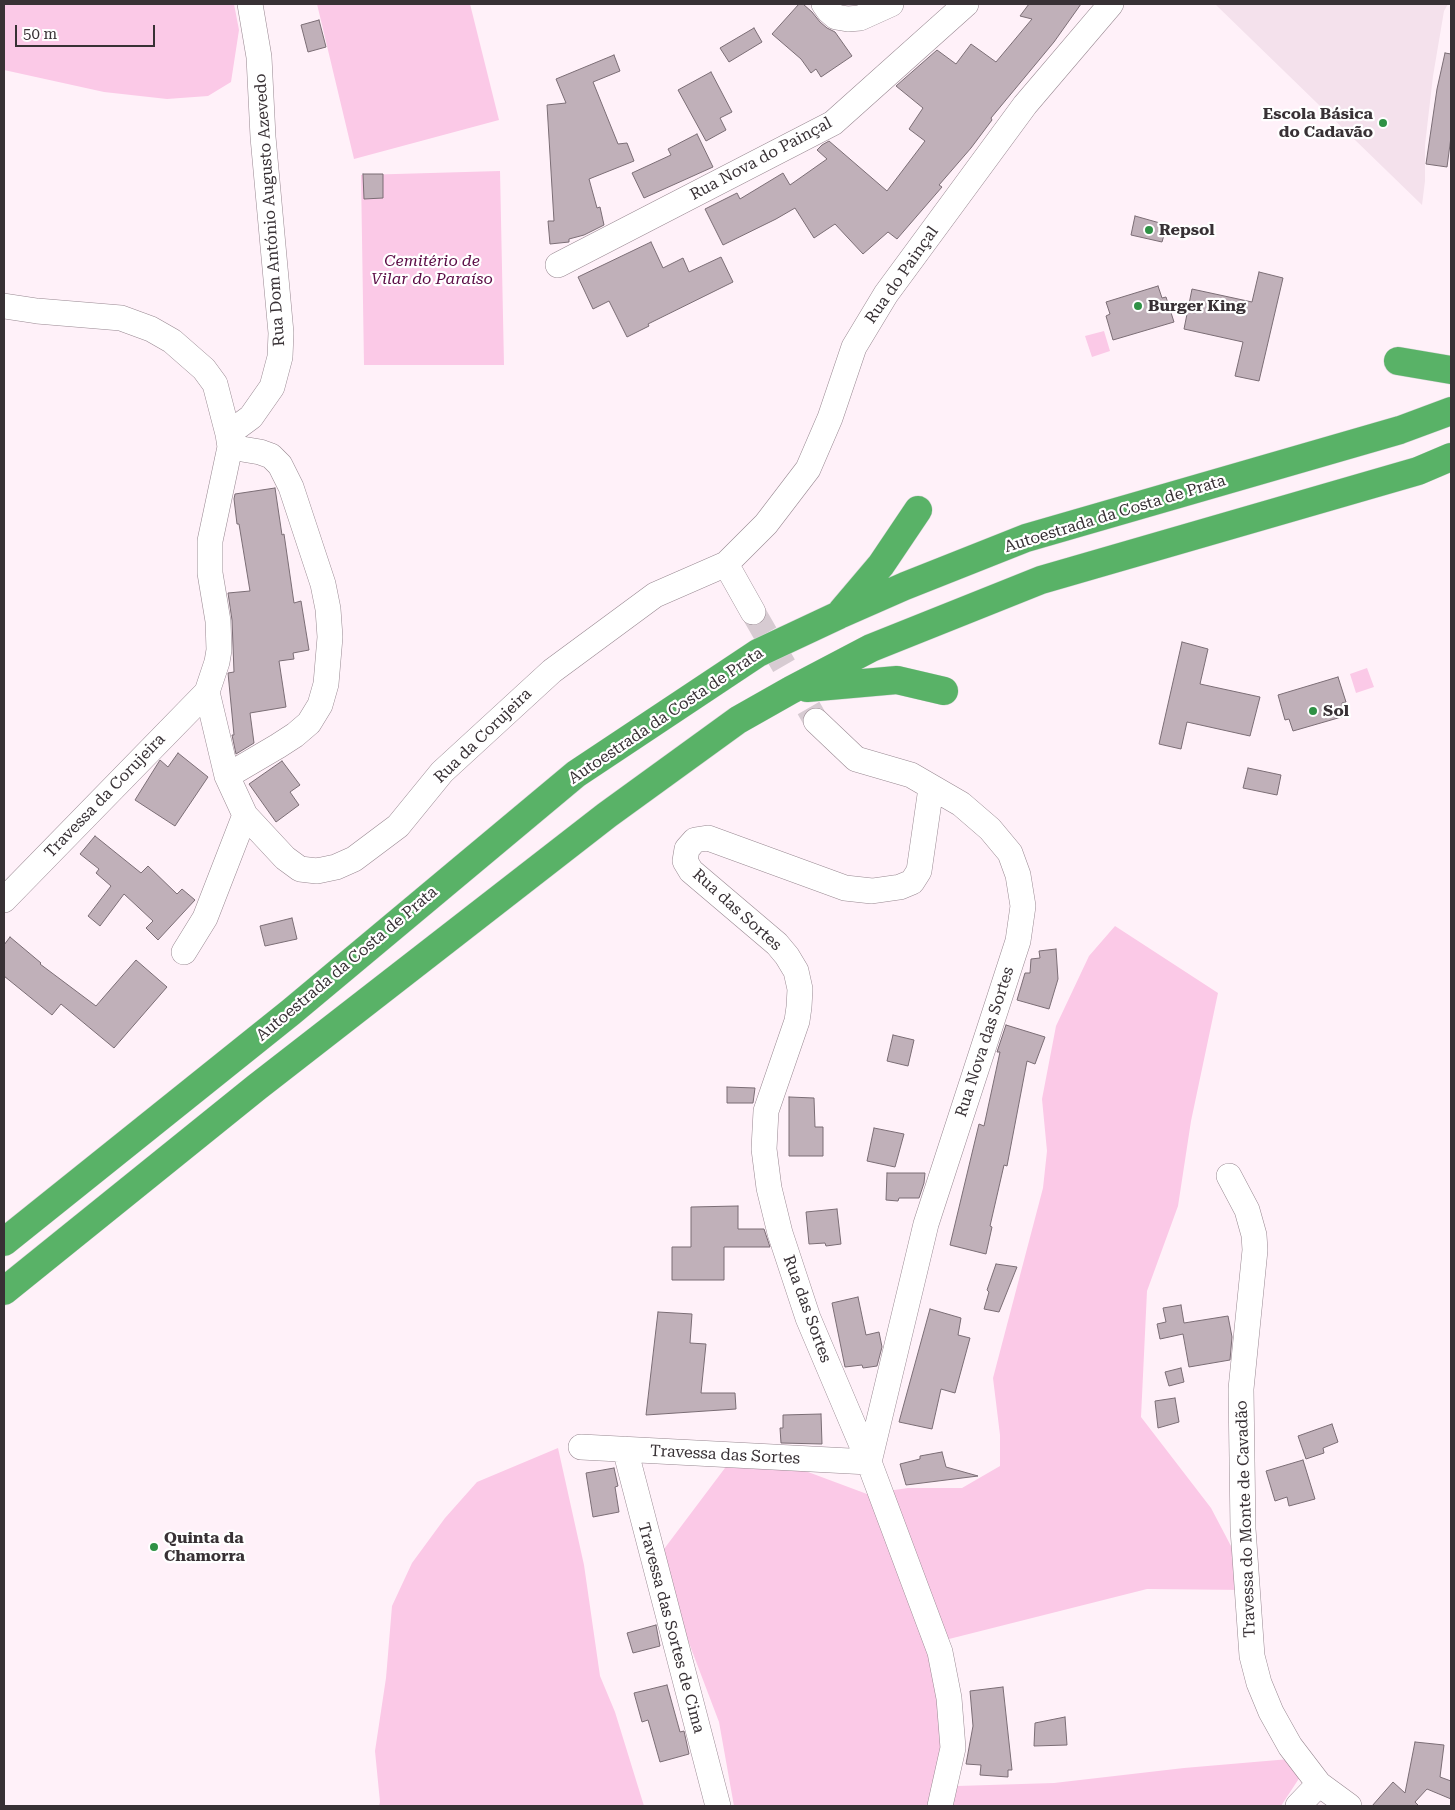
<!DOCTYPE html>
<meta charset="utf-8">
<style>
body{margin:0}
#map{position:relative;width:1455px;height:1810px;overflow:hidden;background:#fff1f9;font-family:"Roboto Serif",serif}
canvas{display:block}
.frame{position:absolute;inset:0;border:5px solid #383135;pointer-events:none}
.scale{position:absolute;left:15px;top:25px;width:140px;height:22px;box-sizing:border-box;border:2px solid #383135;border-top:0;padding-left:6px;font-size:15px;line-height:18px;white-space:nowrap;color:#383135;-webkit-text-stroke:4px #fff;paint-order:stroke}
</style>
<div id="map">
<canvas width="1455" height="1810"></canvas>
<div class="frame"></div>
<div class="scale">50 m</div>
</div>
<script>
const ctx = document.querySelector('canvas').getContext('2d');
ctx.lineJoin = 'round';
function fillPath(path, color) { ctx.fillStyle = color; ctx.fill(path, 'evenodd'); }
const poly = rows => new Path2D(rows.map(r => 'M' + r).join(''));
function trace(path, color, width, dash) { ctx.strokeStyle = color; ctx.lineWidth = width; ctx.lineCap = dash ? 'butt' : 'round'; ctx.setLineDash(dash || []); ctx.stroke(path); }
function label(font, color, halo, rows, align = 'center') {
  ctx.font = font + ' "Roboto Serif",serif'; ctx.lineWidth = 4.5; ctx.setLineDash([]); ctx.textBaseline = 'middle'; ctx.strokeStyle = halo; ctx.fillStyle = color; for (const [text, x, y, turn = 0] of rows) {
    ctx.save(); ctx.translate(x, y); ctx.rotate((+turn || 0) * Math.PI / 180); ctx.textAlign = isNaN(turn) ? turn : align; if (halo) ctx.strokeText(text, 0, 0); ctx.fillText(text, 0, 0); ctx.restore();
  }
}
const built = poly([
 [1215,4,1448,4,1444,11,1433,76,1425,145,1425,181,1422,205]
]);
const green = poly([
 [4,4,234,4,239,30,231,82,208,96,167,99,104,92,4,70],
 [317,4,470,4,499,120,354,159],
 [500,171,504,365,364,365,361,175],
 [1104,331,1110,351,1092,357,1085,336],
 [1367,668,1374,687,1356,693,1350,674],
 [1115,926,1218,993,1191,1121,1178,1206,1147,1291,1141,1417,1211,1508,1252,1586,1247,1590,1147,1589,949,1639,957,1786,1054,1783,1184,1768,1313,1757,1281,1806,734,1806,719,1722,678,1614,661,1553,734,1456,800,1469,867,1494,908,1488,962,1488,1000,1466,1000,1435,993,1378,1043,1188,1047,1151,1042,1099,1056,1026,1089,956],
 [558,1448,584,1565,600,1676,615,1712,644,1806,379,1806,380,1802,375,1751,386,1678,392,1606,412,1563,445,1518,477,1482]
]);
const building = poly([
 [799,4,803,4,812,12,820,22,827,28,835,32,852,56,821,77,816,69,811,73,801,59,772,34,799,4],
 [1029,4,1081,4,1054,42,991,118,992,120,971,148,939,185,942,187,897,239,888,232,863,254,835,224,814,238,795,208,776,219,723,245,705,209,737,193,740,199,783,173,790,185,827,159,817,150,822,145,829,141,887,191,925,141,909,129,923,108,896,86,937,50,956,64,971,44,996,62,1032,19,1020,16,1029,4],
 [319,20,326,47,308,52,301,25,319,20],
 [754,28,762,42,729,62,720,48,754,28],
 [1445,53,1451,54,1451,137,1447,167,1426,164,1437,89,1445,53],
 [614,55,620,71,593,82,618,144,627,143,634,161,589,179,597,208,600,207,604,225,584,235,569,239,569,242,550,244,548,221,554,221,547,105,566,103,556,79,614,55],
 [711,72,732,112,720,118,726,130,706,141,678,90,711,72],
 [697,134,713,167,644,198,632,173,671,155,668,149,697,134],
 [363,174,383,174,383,198,364,199,363,174],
 [1135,216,1167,225,1162,242,1131,235,1135,216],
 [651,242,663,268,683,258,689,272,721,257,733,282,648,324,649,326,627,337,609,301,593,309,578,277,651,242],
 [1259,272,1283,278,1259,381,1235,376,1243,342,1184,329,1192,289,1252,302,1259,272],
 [1158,286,1162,298,1166,297,1174,322,1113,340,1106,316,1110,314,1106,302,1158,286],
 [275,488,282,535,284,534,294,603,301,601,309,650,293,653,294,659,279,661,286,707,250,713,254,743,236,754,232,735,234,735,228,673,234,672,232,620,228,593,250,591,239,524,237,524,234,499,235,494,275,488],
 [1182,642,1208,649,1200,684,1260,697,1250,736,1187,722,1181,749,1159,744,1182,642],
 [1338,677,1346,702,1342,703,1345,716,1293,731,1289,719,1285,720,1278,695,1338,677],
 [178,753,208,777,175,826,135,800,160,760,168,767,178,753],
 [282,761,300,785,290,792,299,805,276,822,249,784,282,761],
 [1248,768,1281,775,1277,795,1243,788,1248,768],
 [95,836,141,873,148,866,177,894,182,889,195,900,158,940,146,928,153,921,124,894,100,926,88,916,111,886,96,873,99,869,80,854,95,836],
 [292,918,297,939,265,946,260,926,292,918],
 [10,937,41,963,40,964,96,1006,136,960,167,987,114,1048,61,1004,52,1015,4,976,4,945,10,937],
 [1056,949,1058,979,1049,1009,1017,1000,1025,973,1030,973,1031,959,1040,958,1039,951,1056,949],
 [1006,1025,1045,1037,1035,1064,1027,1061,1007,1166,1004,1165,990,1226,992,1227,986,1254,950,1245,979,1124,984,1126,1000,1052,997,1052,1006,1025],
 [893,1035,914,1040,908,1066,887,1061,893,1035],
 [727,1087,755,1088,753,1103,727,1103,727,1087],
 [789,1097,814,1098,815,1127,823,1127,823,1156,789,1156,789,1097],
 [874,1128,904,1134,895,1167,867,1161,874,1128],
 [887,1173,925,1173,924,1183,919,1198,899,1198,898,1201,886,1200,887,1173],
 [738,1206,738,1229,764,1229,770,1247,724,1247,724,1280,672,1280,672,1247,691,1247,691,1207,738,1206],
 [837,1209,841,1244,826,1246,825,1243,809,1244,806,1212,837,1209],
 [996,1264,1017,1267,999,1312,984,1309,989,1292,987,1290,996,1264],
 [858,1297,866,1335,879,1332,882,1347,877,1366,863,1368,862,1365,845,1367,832,1303,858,1297],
 [1181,1305,1184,1323,1228,1316,1232,1337,1230,1360,1189,1367,1183,1334,1160,1339,1157,1324,1166,1322,1163,1308,1181,1305],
 [930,1309,961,1318,958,1335,970,1338,955,1393,941,1389,932,1429,899,1422,930,1309],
 [658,1312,692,1314,690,1343,706,1344,701,1393,735,1393,736,1409,646,1415,658,1312],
 [1181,1368,1184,1382,1169,1386,1165,1372,1181,1368],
 [1175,1398,1179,1422,1158,1428,1155,1401,1175,1398],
 [821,1414,822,1444,781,1443,780,1428,783,1428,783,1415,821,1414],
 [1332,1424,1338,1442,1323,1448,1324,1453,1306,1459,1298,1436,1332,1424],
 [942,1452,946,1467,978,1476,906,1485,900,1464,920,1459,920,1456,942,1452],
 [1303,1460,1315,1499,1289,1506,1287,1497,1275,1501,1266,1471,1303,1460],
 [614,1468,618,1486,615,1487,619,1512,593,1517,586,1473,614,1468],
 [656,1625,660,1646,633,1653,627,1633,656,1625],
 [667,1685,680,1732,684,1731,689,1754,660,1762,648,1720,642,1722,634,1693,667,1685],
 [1003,1687,1012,1770,1008,1770,1008,1777,980,1775,981,1765,966,1764,973,1726,970,1691,1003,1687],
 [1065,1717,1067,1745,1034,1746,1035,1723,1065,1717],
 [1415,1742,1444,1745,1440,1777,1451,1781,1451,1799,1427,1789,1415,1802,1419,1806,1372,1806,1393,1782,1405,1793,1415,1742]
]);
const minorTunnel = poly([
 [753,612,816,721]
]);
const minor = poly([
 [824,4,829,11,836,17,848,19,860,18,891,4],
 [558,265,833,123,966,4],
 [4,306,37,311,121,318,151,329,172,341,204,369,215,384,228,434,230,447,210,541,210,573,218,621,219,650,217,662,207,692,227,776,245,815,285,858,300,869,317,871,336,867,354,859,398,826,442,772,552,671,655,595,726,564,766,524,808,469,830,418,854,347,886,294,1025,105,1111,4],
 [228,434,251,417,272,387,280,357,281,333,263,137,259,57,250,4],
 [726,564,753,612],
 [816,721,856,759,911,775,961,804,990,829,1010,853,1018,875,1023,906,1018,941,926,1224,869,1462],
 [227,776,278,746,295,735,309,723,320,705,326,684,330,637,328,609,323,584,291,487,280,465,271,456,260,452,230,447],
 [931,788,919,871,912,882,900,887,872,891,845,888,708,838,695,840,687,849,685,861,691,871,777,944,787,956,796,971,800,989,799,1007,797,1021,766,1111,764,1149,769,1188,780,1233,808,1318,869,1462,940,1652,949,1698,953,1748,940,1806],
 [4,900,207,692],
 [184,952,205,918,245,815],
 [1229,1176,1247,1210,1254,1235,1255,1250,1241,1389,1243,1529,1252,1656,1259,1683,1271,1712,1290,1746,1319,1784,1349,1806],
 [581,1447,869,1462],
 [625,1449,718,1806],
 [1298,1806,1319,1784]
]);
const highway = poly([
 [1398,361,1451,370],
 [842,611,881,565,918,510],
 [807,688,897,680,944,691],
 [4,1242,291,1012,576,774,758,653,839,615,905,586,1026,538,1400,430,1451,411],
 [4,1291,257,1087,607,815,738,720,791,690,871,648,1041,580,1418,471,1451,457]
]);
const markers = [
 [1383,123,5,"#2f9145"],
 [1149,230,5,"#2f9145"],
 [1138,306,5,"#2f9145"],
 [1313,711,5,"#2f9145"],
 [154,1547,5,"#2f9145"]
];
const poiNames = [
 ["Escola Básica",1373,114,"right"],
 ["do Cadavão",1373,132,"right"],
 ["Repsol",1159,230],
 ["Burger King",1148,306],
 ["Sol",1323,711],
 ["Quinta da",164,1538],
 ["Chamorra",164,1556]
];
const streetNames = [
 ["Rua Nova do Painçal",761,159,-28],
 ["Rua Dom António Augusto Azevedo",270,210,-94],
 ["Rua do Painçal",902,275,-55],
 ["Autoestrada da Costa de Prata",1115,514,-17],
 ["Autoestrada da Costa de Prata",666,716,-34],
 ["Rua da Corujeira",483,736,-44],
 ["Travessa da Corujeira",105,796,-46],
 ["Rua das Sortes",737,910,42],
 ["Autoestrada da Costa de Prata",347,964,-40],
 ["Rua Nova das Sortes",985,1042,-72],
 ["Rua das Sortes",807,1309,70],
 ["Travessa das Sortes",725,1455,3],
 ["Travessa do Monte de Cavadão",1246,1519,-92],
 ["Travessa das Sortes de Cima",671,1628,75]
];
const parkNames = [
 ["Cemitério de",432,261],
 ["Vilar do Paraíso",432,279]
];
fillPath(built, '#f4e1ec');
fillPath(green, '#fbc9e7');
fillPath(building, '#c0b0b9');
trace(building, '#7b6d75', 1);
trace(minorTunnel, '#d7cbd2', 25, [25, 12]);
trace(minor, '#988891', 26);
trace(highway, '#d7d6d7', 29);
trace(minor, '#fff', 25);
trace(highway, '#59b267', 28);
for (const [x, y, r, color] of markers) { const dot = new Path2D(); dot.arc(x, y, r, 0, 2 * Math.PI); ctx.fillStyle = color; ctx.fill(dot); trace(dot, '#fff', 2); }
label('bold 16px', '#383135', '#fff', poiNames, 'left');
label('16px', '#383135', '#fff', streetNames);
label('italic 16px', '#5b0c46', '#fff', parkNames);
</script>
